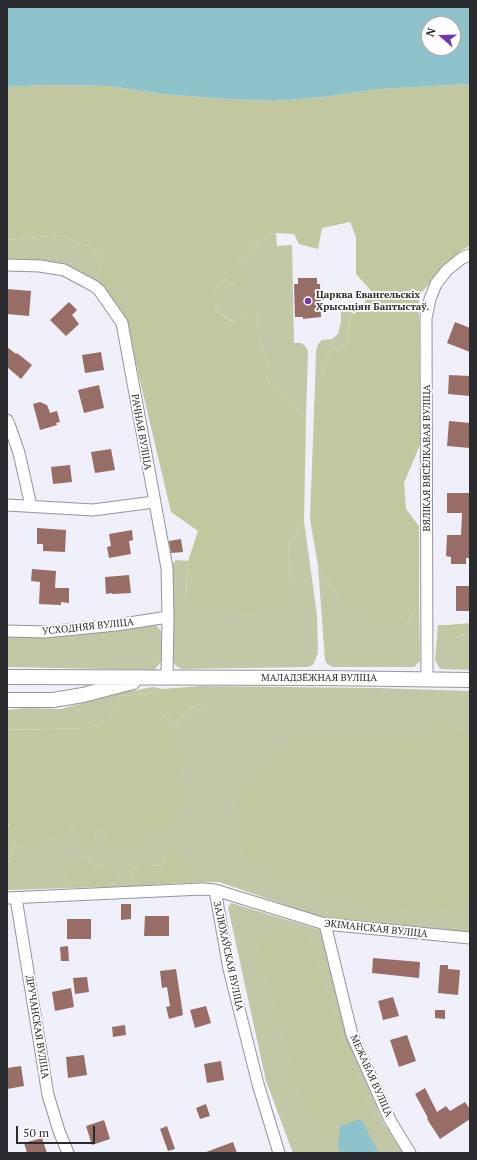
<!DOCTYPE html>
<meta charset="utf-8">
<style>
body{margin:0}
#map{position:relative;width:477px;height:1160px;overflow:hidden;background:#eff0f9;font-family:"PT Serif",serif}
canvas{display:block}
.frame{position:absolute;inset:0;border:8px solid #2a2b2e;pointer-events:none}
.north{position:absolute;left:421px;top:16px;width:40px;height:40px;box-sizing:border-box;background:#fff;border:1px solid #aaaaab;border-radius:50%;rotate:290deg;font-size:11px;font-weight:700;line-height:16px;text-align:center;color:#2a2b2e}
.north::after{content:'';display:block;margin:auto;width:14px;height:18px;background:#7437ad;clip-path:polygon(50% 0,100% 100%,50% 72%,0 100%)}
.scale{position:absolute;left:16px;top:1126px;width:79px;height:18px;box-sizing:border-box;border:2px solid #2a2b2e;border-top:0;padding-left:5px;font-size:12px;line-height:14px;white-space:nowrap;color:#2a2b2e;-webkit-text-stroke:3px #fff;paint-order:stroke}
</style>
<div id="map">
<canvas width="477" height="1160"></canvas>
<div class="frame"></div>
<div class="north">N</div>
<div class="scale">50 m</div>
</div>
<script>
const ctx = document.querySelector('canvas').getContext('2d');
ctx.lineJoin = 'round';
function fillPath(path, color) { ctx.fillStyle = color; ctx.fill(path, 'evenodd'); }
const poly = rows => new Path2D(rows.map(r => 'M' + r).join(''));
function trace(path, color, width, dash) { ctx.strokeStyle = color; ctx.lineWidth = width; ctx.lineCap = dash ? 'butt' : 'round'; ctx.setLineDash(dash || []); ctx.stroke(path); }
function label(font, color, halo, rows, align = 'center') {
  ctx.font = font + ' "PT Serif",serif'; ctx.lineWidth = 3.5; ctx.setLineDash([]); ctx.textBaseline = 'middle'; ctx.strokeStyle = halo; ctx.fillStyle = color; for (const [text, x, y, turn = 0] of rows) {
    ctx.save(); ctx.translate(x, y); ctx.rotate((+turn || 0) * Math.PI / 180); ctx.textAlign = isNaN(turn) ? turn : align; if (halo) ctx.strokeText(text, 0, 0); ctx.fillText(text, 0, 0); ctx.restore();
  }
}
const green = poly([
 [276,233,277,246,292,245,294,343,301,343,305,346,308,351,306,418,265,378,268,368,260,341,257,312,244,312,240,322,235,323,214,309,214,290,225,279,239,289,237,265,249,254,255,242],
 [60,235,102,252,98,284,7,260,7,240],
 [353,306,357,310,350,318,348,345,329,352,323,373,315,385,316,351,318,344,322,340,332,339,338,334,341,321,341,307],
 [304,521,317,615,318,653,314,663,311,666,306,667,181,669,175,665,172,658,174,618,171,565,176,560,188,561,186,595,291,582,288,542],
 [318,566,327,576,336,593,406,623,419,604,420,661,414,667,333,667,327,664,325,660],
 [155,624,161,631,161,662,154,670,7,667,7,636,41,638,116,631],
 [438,625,448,625,448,638,456,638,467,633,470,634,470,670,440,669,435,660],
 [202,686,375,688,470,691,470,933,326,919,219,882,184,883,184,857,167,851,164,865,149,866,140,865,132,871,130,882,136,886,109,887,114,881,112,869,107,871,95,867,87,859,66,879,71,888,7,890,7,857,11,856,13,843,68,830,94,837,99,826,106,828,149,825,173,784,167,745,158,724,162,716,177,722,189,708,202,704],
 [153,687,163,689,146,694,120,696,118,704,108,720,90,728,7,730,7,710,25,708,61,709,118,693],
 [231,903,321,930,347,1037,383,1122,403,1153,293,1153,266,1081,228,907]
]);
const forest = poly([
 [470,84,470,245,457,254,419,295,420,445,404,483,406,509,419,526,419,604,406,623,379,624,336,593,327,576,318,566,310,519,315,385,323,373,329,352,348,345,350,318,373,293,356,274,356,237,350,222,322,228,318,249,299,244,294,234,276,233,255,242,249,254,237,265,244,271,248,283,246,289,239,289,225,279,214,290,214,309,234,323,240,321,244,312,247,308,257,312,260,341,268,368,265,378,306,418,304,521,288,542,291,582,276,606,256,613,204,608,186,595,188,561,198,531,171,512,125,317,98,284,102,252,60,235,7,240,7,87,44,85,110,86,162,94,226,99,275,101,323,97,380,89],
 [470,623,470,634,466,633,456,638,448,638,448,625],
 [202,686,202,704,189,708,177,722,162,716,159,724,173,734,168,745,186,754,185,762,177,764,182,776,173,784,187,797,167,826,149,825,150,832,134,842,107,841,106,828,99,827,94,837,85,840,75,832,68,830,65,840,47,835,35,848,13,843,11,856,7,857,7,828,9,825,7,823,7,800,8,799,7,798,7,730,90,728,108,720,118,704,120,696,146,694,163,689],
 [436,729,470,734,470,908,461,906,423,911,355,901,300,871,267,871,243,853,236,798,262,775,297,772,279,759,279,746,402,743],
 [167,850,184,857,184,883,136,886,130,882,132,871,140,865,144,860,149,866,164,865],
 [74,858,87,859,95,867,107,870,112,869,115,874,114,881,109,887,71,888,66,879,66,867],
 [308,936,349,1059,378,1134,328,1130,306,1109,256,937]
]);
const water = poly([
 [7,7,470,7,470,84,380,89,323,97,275,101,226,99,162,94,110,86,44,85,7,87],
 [429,24,453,24,453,48,429,48],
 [361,1119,379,1153,342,1153,338,1148,340,1126]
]);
const building = poly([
 [298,278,317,278,317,284,320,284,321,317,303,319,303,317,295,317,294,284,298,284],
 [7,289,31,291,29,316,7,314],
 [69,302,77,310,72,315,79,324,66,336,50,320],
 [455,322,470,328,470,352,447,343],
 [7,347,16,354,17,353,32,365,21,379,7,367],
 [101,352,104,370,85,373,82,355],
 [449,375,470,376,470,396,448,394],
 [99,385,104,408,84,413,78,390],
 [40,402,47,405,50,413,57,411,60,422,56,423,57,425,40,430,33,404],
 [449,421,470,423,470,448,447,446],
 [111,449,115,470,95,473,91,452],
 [70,465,72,482,53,484,51,467],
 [447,493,470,493,470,558,466,558,466,564,451,564,451,557,446,556,447,535,461,535,462,513,447,513],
 [37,528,66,530,65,552,43,551,43,544,37,544],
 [132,530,133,540,129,541,131,554,109,558,107,547,111,546,109,534],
 [181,539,183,552,171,553,169,541],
 [32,569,56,571,55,588,69,588,69,603,61,602,61,605,39,604,40,582,31,581],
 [129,575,131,593,112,594,112,593,106,594,105,577],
 [456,586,470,586,470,611,456,611],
 [121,904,131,904,131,919,121,920],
 [145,916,169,916,169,936,144,936],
 [67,919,91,919,91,939,67,939],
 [68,946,69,961,61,961,60,947],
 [373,958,420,962,419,978,372,973],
 [440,965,448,965,448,969,460,970,458,995,438,993],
 [176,969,183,1015,169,1019,166,1007,170,1006,167,987,162,988,160,971],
 [87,977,89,992,75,994,73,978],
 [71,988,74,1007,55,1011,52,992],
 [393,997,399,1016,383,1020,378,1001],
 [206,1006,211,1023,195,1028,190,1010],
 [435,1010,445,1010,445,1019,435,1018],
 [125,1025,126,1035,113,1037,112,1027],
 [407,1035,416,1061,399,1067,390,1040],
 [84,1055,87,1075,68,1078,66,1057],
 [221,1061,224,1080,207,1083,204,1064],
 [21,1066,24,1086,7,1089,7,1068],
 [425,1088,437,1112,446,1106,450,1111,465,1102,470,1109,470,1119,440,1139,427,1119,428,1118,415,1094],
 [206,1104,210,1116,200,1119,196,1108],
 [104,1120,110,1139,92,1145,86,1126],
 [167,1126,175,1149,168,1151,160,1129],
 [42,1138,47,1153,27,1153,24,1143],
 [233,1142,237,1153,206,1153,206,1152]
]);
const minor = poly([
 [7,265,40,266,64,270,94,286,99,290,122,323,167,568,168,617,167,678],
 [7,420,10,427,19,453,31,506],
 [7,505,93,510,154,502],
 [7,631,45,632,116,625,168,617],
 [427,679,426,318,430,299,436,284,447,270,462,258,470,255],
 [215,890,325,924,470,938],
 [7,898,202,889,215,890,229,969,258,1084,279,1153],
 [16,898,48,1095,59,1131,68,1153],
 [325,924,352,1035,390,1120,410,1153]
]);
const major = poly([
 [7,677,323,678,470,680],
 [7,700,53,700,83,695,133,682]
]);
const markers = [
 [308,301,4,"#7437ad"]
];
const poiNames = [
 ["Царква Евангельскіх",316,295],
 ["Хрысьціян Баптыстаў.",316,307]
];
const streetNames = [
 ["РАЧНАЯ ВУЛІЦА",141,432,80],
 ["ВЯЛІКАЯ ВЯСЁЛКАВАЯ ВУЛІЦА",427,458,-90],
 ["УСХОДНЯЯ ВУЛІЦА",88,627,-6],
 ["МАЛАДЗЁЖНАЯ ВУЛІЦА",319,678],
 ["ЭКІМАНСКАЯ ВУЛІЦА",376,929,6],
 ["ЗАЛЮХАЎСКАЯ ВУЛІЦА",228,956,78],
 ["ДРУЧАНСКАЯ ВУЛІЦА",37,1027,81],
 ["МЕЖАВАЯ ВУЛІЦА",371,1076,66]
];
fillPath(green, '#c2c8a6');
fillPath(forest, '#c1c89f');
fillPath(water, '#8ec3cb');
fillPath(building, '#986d66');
trace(minor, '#94959d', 13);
trace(major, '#94959d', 16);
trace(minor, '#fff', 11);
trace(major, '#fff', 14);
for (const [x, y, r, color] of markers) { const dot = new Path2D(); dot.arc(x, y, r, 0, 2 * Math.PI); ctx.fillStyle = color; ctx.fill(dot); trace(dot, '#fff', 1.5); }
label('bold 10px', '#2a2b2e', '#fff', poiNames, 'left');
label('10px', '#2a2b2e', '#fff', streetNames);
</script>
